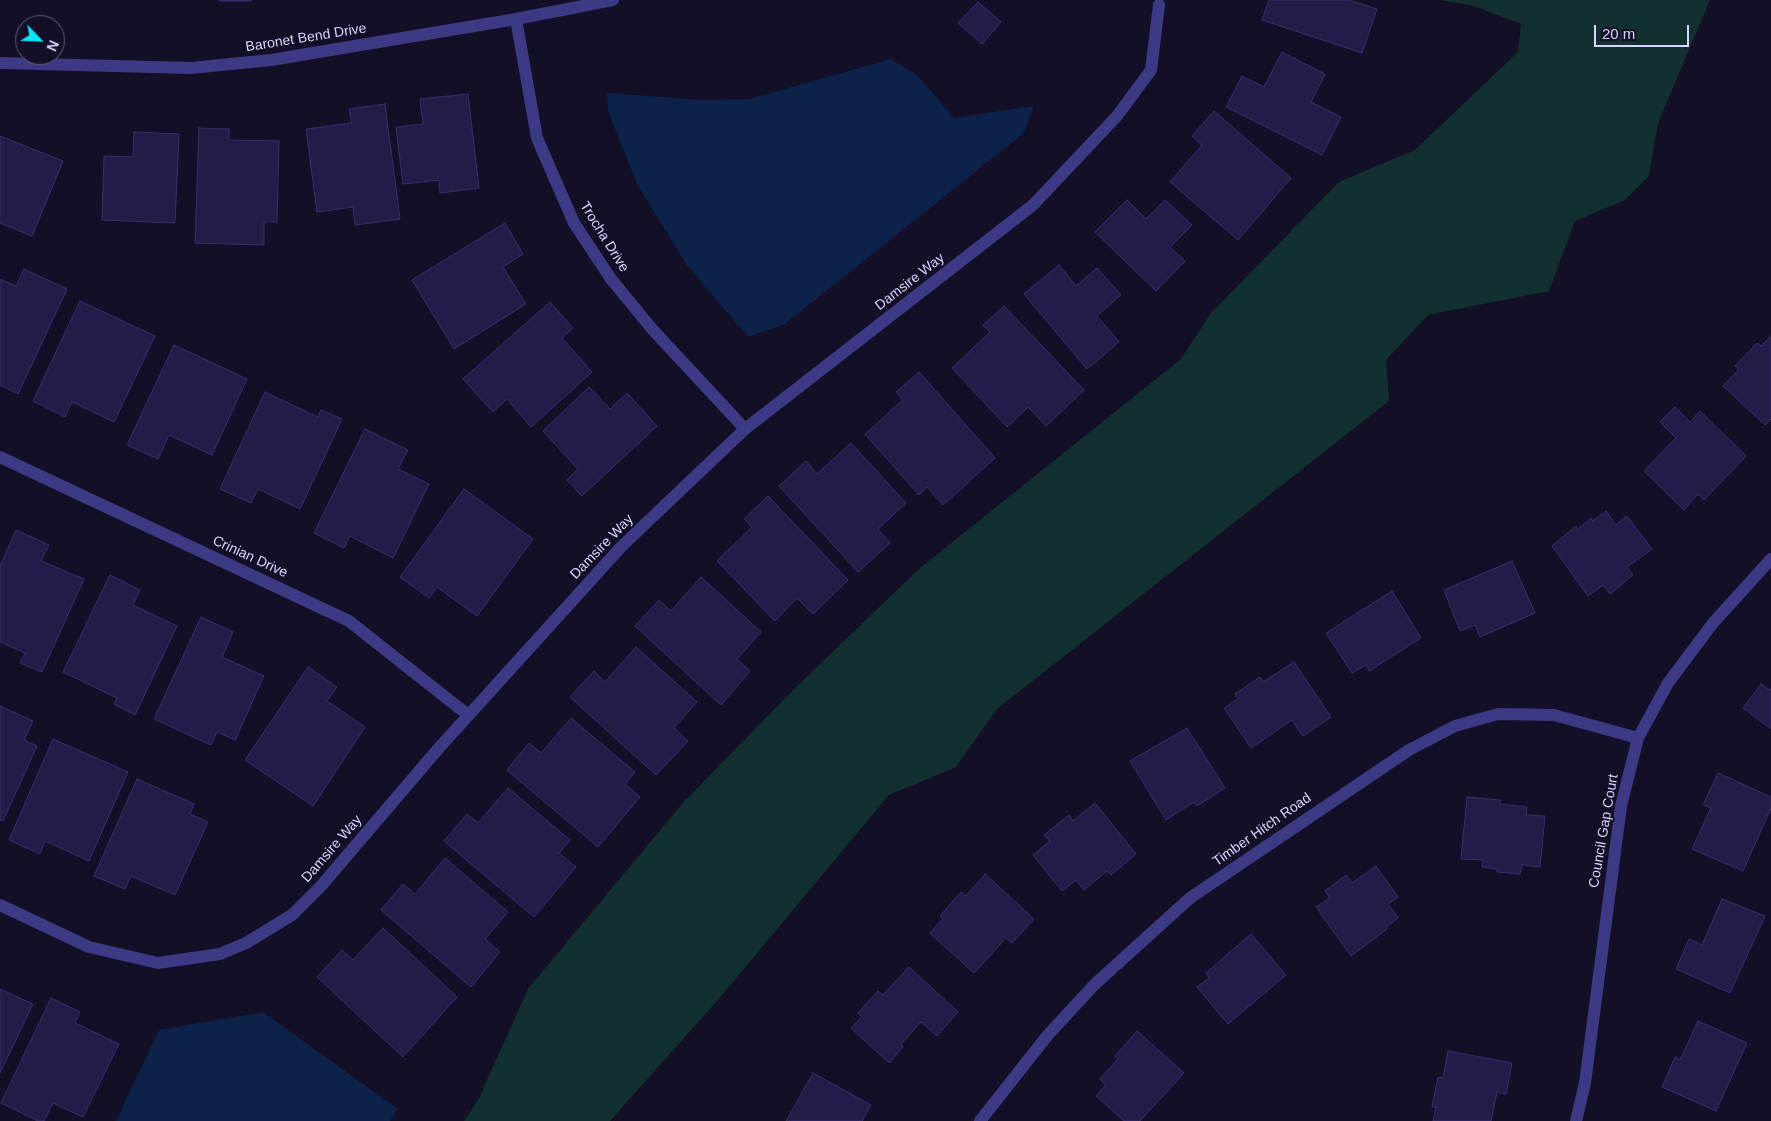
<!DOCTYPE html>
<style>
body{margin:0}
#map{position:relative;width:1771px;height:1121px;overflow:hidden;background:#130f26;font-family:Arial,sans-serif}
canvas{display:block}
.north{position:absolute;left:15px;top:15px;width:50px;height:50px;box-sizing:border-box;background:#130f26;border:1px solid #625e7d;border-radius:50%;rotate:114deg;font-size:14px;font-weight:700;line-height:20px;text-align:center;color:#d9d4ff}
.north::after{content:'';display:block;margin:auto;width:18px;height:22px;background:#00e5ff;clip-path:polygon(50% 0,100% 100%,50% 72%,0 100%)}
.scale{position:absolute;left:1594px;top:25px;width:95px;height:22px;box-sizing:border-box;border:2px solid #d9d4ff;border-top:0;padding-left:6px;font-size:15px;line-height:18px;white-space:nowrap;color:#d9d4ff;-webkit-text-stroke:4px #130f26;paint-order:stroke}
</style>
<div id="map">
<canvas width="1771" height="1121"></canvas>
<div class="north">N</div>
<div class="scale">20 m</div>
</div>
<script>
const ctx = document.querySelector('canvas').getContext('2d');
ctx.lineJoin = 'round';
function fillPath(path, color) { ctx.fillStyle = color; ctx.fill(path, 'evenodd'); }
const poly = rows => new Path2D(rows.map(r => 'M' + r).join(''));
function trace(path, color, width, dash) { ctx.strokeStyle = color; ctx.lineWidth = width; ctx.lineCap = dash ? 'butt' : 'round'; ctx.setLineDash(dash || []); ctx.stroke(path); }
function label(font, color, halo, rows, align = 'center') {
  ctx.font = font + ' Arial,sans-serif'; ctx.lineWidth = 4; ctx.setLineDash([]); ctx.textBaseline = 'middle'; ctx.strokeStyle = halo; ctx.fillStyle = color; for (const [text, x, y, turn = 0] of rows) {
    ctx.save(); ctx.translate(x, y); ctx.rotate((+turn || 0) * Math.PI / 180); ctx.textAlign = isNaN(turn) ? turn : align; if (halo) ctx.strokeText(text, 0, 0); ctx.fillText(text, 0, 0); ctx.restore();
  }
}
const green = poly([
 [1440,0,1710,0,1658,123,1649,176,1625,200,1575,221,1549,291,1428,315,1386,360,1389,401,997,709,956,767,889,795,717,1001,610,1121,464,1121,478,1100,528,989,682,804,791,692,920,568,1181,359,1211,313,1339,182,1415,150,1518,52,1521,24,1474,6]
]);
const water = poly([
 [891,59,918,76,954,118,1034,106,1024,133,785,324,748,337,686,264,637,184,608,111,607,93,703,100,749,99],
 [263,1012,398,1109,390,1121,116,1121,159,1030]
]);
const building = poly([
 [219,0,252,0,252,1,219,1,219,0],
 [1269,0,1349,0,1377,9,1362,53,1262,20,1269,0],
 [978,2,1001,22,982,44,958,23,978,2],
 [1282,52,1325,74,1311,102,1341,117,1322,155,1226,107,1242,76,1264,87,1282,52],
 [468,94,479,188,440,193,439,180,403,184,396,127,423,124,420,99,468,94],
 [385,104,400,219,355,225,353,207,317,212,306,129,352,123,349,109,385,104],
 [1214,111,1291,178,1238,240,1170,182,1202,145,1192,136,1214,111],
 [199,128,229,129,229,140,279,141,277,222,264,222,264,245,195,243,199,128],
 [134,132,179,134,175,223,102,220,104,156,133,157,134,132],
 [0,136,63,161,32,236,0,223,0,136],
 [1127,200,1146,219,1165,200,1192,225,1170,247,1185,261,1156,291,1095,232,1127,200],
 [505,223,523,254,503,267,526,304,454,349,412,280,505,223],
 [1059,265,1076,286,1097,268,1121,295,1097,316,1119,342,1087,369,1024,294,1059,265],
 [24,269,67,289,18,394,0,385,0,279,16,286,24,269],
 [80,301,155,336,114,422,72,402,65,417,33,401,80,301],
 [550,302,573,328,562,338,592,372,531,427,507,399,493,412,463,379,550,302],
 [1004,306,1084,390,1046,426,1028,407,1007,427,952,368,990,332,983,325,1004,306],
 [1771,336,1771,419,1765,425,1723,386,1739,369,1735,366,1757,343,1761,346,1771,336],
 [174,345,247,379,212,455,169,435,158,459,127,445,174,345],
 [919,372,995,458,943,505,927,487,919,495,865,434,903,400,896,392,919,372],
 [589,387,610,409,627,393,657,426,582,496,567,480,578,469,543,431,589,387],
 [265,392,318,417,321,410,342,419,300,509,258,489,251,503,220,489,265,392],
 [1675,407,1690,422,1700,411,1746,456,1704,500,1698,494,1684,510,1644,471,1676,438,1660,422,1675,407],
 [365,429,408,450,398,469,429,484,393,558,350,536,344,548,314,533,365,429],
 [851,443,906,503,878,529,890,543,858,572,779,486,806,461,817,474,851,443],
 [464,489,533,539,477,616,437,587,429,598,400,577,464,489],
 [768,496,848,580,813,614,797,598,775,621,717,561,752,527,744,519,768,496],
 [1606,511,1616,525,1627,516,1652,549,1627,567,1633,575,1610,594,1603,585,1588,596,1552,546,1576,526,1578,529,1591,518,1593,521,1606,511],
 [16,530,49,545,41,561,84,579,42,672,20,663,25,653,0,642,0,566,16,530],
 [1512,561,1535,613,1480,637,1475,625,1460,631,1444,590,1512,561],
 [110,575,140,590,133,605,177,626,135,715,114,704,117,698,63,672,110,575],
 [701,577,761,632,737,659,750,671,721,705,635,626,659,600,671,611,701,577],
 [1392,591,1421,638,1369,671,1366,665,1352,673,1326,633,1392,591],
 [201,617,233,632,222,657,264,676,235,740,217,732,211,745,154,719,201,617],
 [636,647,697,702,674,728,688,741,656,775,570,697,594,671,605,682,636,647],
 [1294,662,1331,717,1303,736,1292,720,1251,748,1224,708,1238,699,1235,694,1260,677,1263,682,1294,662],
 [308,667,337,687,327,701,365,727,313,806,245,760,308,667],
 [1761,684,1770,690,1771,689,1771,729,1743,708,1761,684],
 [0,706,33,721,24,740,37,746,3,821,0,820,0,706],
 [571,718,635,772,625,784,640,797,598,847,507,770,529,743,541,753,571,718],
 [1187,728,1225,788,1197,806,1194,802,1166,820,1130,761,1187,728],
 [53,739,128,772,89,861,45,841,40,854,9,840,53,739],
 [1718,773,1771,797,1771,808,1743,871,1692,849,1711,808,1703,805,1718,773],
 [137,779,194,804,190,814,208,822,175,895,131,876,125,889,94,876,137,779],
 [508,788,570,840,559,853,576,867,534,917,444,841,467,814,478,823,508,788],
 [1467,797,1500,800,1499,804,1527,807,1526,815,1545,816,1540,867,1522,865,1520,874,1497,872,1497,869,1482,867,1483,860,1461,859,1467,797],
 [1095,803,1136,854,1111,875,1107,871,1084,890,1076,880,1062,891,1033,855,1050,841,1044,835,1069,815,1073,821,1095,803],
 [445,858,508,912,485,939,500,952,471,987,381,910,403,884,415,894,445,858],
 [1376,866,1398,897,1388,904,1398,918,1386,927,1387,929,1351,956,1316,907,1330,898,1325,891,1346,875,1352,883,1376,866],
 [985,874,1034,919,1012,943,1006,938,974,973,930,933,943,919,940,916,961,892,966,896,985,874],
 [1722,899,1765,916,1730,993,1676,969,1689,939,1702,945,1722,899],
 [383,928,457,997,403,1057,317,977,342,950,353,960,383,928],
 [1251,934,1286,975,1228,1024,1197,987,1209,978,1206,973,1251,934],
 [909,967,958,1012,937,1036,921,1022,901,1044,903,1047,889,1063,851,1028,862,1017,858,1013,878,991,883,995,909,967],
 [0,989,33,1004,0,1073,0,989],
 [51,998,80,1012,75,1023,119,1044,83,1117,53,1103,44,1121,38,1121,1,1103,51,998],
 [1698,1021,1747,1043,1716,1111,1662,1087,1675,1057,1680,1060,1698,1021],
 [1137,1031,1184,1073,1140,1121,1124,1121,1096,1096,1106,1085,1100,1079,1118,1059,1115,1056,1137,1031],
 [1448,1051,1512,1063,1506,1094,1497,1092,1491,1121,1433,1121,1436,1107,1432,1107,1438,1077,1443,1078,1448,1051],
 [813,1073,871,1105,862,1121,786,1121,813,1073]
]);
const minor = poly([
 [516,19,537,138,574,223,611,279,653,330,745,429],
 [0,63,191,68,271,60,516,19,613,0],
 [0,457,349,621,468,715],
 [0,905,89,947,158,963,220,954,246,943,292,915,321,886,438,749,621,547,745,429,1033,205,1117,116,1151,70,1159,5],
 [980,1121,1047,1036,1094,985,1190,898,1409,750,1455,726,1498,714,1554,715,1638,738],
 [1576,1121,1585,1083,1621,806,1638,738,1668,683,1713,623,1771,559]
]);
const streetNames = [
 ["Baronet Bend Drive",306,38,-9],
 ["Trocha Drive",604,237,58],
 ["Damsire Way",910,282,-38],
 ["Damsire Way",602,547,-46],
 ["Crinian Drive",250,557,25],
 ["Timber Hitch Road",1262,830,-35],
 ["Council Gap Court",1604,831,-80],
 ["Damsire Way",332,849,-49]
];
fillPath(green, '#12302f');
fillPath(water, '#0c2248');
fillPath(building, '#241b47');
trace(building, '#3b2d73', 1);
trace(minor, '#3d3a85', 12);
label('14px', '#d9d4ff', '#130f26', streetNames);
</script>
